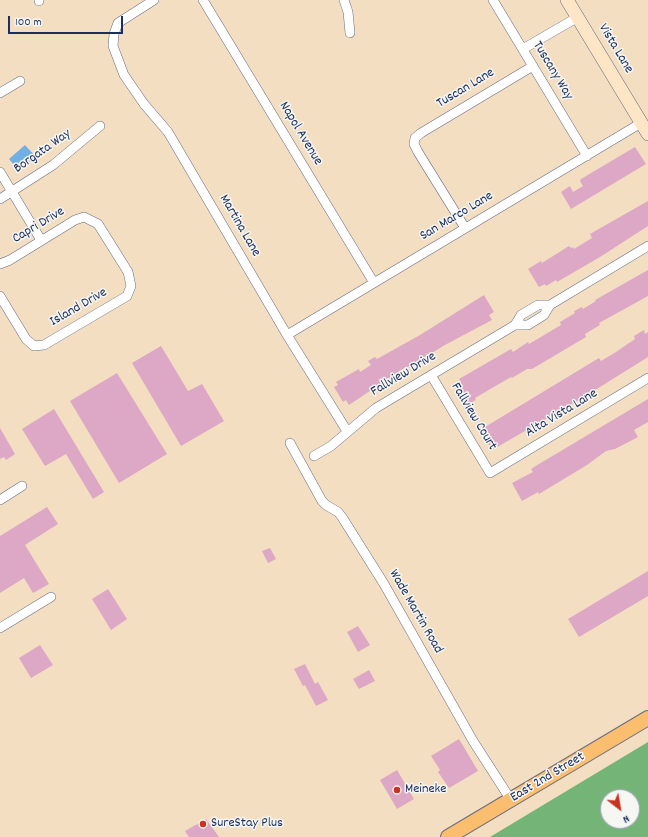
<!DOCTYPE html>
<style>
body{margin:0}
#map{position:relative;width:648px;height:837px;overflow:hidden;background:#f3dec2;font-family:Dekko,sans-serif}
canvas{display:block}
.north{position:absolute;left:600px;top:789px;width:40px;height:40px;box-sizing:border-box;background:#f6f6f2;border:1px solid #9ea6b7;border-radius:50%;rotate:149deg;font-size:11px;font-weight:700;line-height:16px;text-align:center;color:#1b2f5e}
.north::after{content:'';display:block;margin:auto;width:14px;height:18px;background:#c8321e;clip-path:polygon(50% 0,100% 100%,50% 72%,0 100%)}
.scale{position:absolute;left:8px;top:16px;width:115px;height:18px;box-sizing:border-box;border:2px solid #1b2f5e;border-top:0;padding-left:5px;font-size:12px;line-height:14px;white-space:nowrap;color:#1b2f5e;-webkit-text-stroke:3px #f6f6f2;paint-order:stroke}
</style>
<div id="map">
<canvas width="648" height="837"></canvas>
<div class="north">N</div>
<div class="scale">100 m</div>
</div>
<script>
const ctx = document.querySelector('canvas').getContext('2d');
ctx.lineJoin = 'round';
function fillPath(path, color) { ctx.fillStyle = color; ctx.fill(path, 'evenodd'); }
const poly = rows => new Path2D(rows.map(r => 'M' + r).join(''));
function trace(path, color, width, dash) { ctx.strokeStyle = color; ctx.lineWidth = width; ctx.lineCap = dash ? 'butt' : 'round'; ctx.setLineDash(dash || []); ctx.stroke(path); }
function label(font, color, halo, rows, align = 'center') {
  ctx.font = font + ' Dekko,sans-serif'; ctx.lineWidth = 3; ctx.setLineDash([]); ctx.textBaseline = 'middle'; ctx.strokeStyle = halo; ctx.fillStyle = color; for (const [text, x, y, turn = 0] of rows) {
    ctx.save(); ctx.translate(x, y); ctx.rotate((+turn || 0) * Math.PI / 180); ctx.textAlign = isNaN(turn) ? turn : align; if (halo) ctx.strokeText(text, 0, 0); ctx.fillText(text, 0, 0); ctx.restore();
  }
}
const forest = poly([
 [648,742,648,837,490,837],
 [608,797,632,797,632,821,608,821]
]);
const water = poly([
 [25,145,36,157,30,162,26,157,15,166,9,159]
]);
const building = poly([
 [635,147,646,164,571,209,561,192,570,186,573,192,583,186,580,181,581,179],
 [648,201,648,226,600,257,557,282,556,280,546,286,545,284,539,287,528,269,541,261,542,263,569,246,571,248,573,247,574,249,592,238,590,234,604,226],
 [648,270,648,296,599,323,600,325,585,334,586,337,532,369,527,369,512,378,511,377,475,398,476,400,466,405,454,386,461,382,459,379,511,349,513,352,528,342,529,344,561,325,560,322,575,313,574,311,582,307,583,309,596,301,595,300],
 [484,295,494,312,489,315,492,320,443,346,412,366,406,367,395,374,349,405,346,400,343,402,334,387,338,385,336,382,359,369,360,372,371,365,368,361,375,357,377,359,420,335],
 [644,330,645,334,648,332,648,357,584,397,492,450,480,430,599,358,601,361,616,352,635,339,634,336],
 [161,346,188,391,202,384,224,421,181,446,132,363],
 [117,373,167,454,119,483,70,401],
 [648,399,648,422,634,430,638,437,615,449,606,451,587,465,539,494,538,492,522,501,512,483,533,472,531,469,539,464],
 [54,409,104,492,93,499,66,454,45,466,22,429],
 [0,428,15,454,6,460,4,457,0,459],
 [47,507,58,524,25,545,49,584,33,593,24,578,0,593,0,536],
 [270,548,276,559,268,563,262,551],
 [648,571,648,596,579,637,568,619],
 [108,589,127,619,111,630,92,599],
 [358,626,370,645,358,652,347,632],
 [40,645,53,665,31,678,19,658],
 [305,664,315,684,318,682,328,700,316,706,305,685,303,686,294,669],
 [369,670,375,681,359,689,353,679],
 [459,739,478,771,449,788,438,772,440,770,431,756],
 [397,770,414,799,397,809,380,780],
 [206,819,219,837,189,837,185,831]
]);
const street = poly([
 [39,0,39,1],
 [154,0,118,23,114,34,113,46,124,75,144,104,168,132,287,335,347,431],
 [203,0,374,283],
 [344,0,348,12,350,33],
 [493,0,587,156],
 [523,49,578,17],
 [0,93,20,81],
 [0,172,41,240],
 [0,199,53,165,100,126],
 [465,228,418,152,414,144,415,138,421,133,533,66],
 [0,264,10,260,75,220,84,217,98,224,128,272,131,286,127,296,44,345,34,346,26,339,0,296],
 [515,325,528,325,544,315,550,305,648,246],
 [287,335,641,123],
 [431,375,490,473,648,378],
 [290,443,322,501,326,505,338,512,342,517,384,584,473,741,511,800],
 [314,456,331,446,376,408,515,325,521,315,538,305,550,305],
 [0,500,22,486],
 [0,628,51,597]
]);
const secondary = poly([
 [567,0,648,134]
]);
const primary = poly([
 [448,837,648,718]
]);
const markers = [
 [397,790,4,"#c8321e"],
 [203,824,4,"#c8321e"]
];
const streetNames = [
 ["Vista Lane",615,49,59],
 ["Tuscany Way",552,71,59],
 ["Tuscan Lane",466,89,-31],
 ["Napol Avenue",300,134,59],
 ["Borgata Way",43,152,-35],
 ["San Marco Lane",457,217,-31],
 ["Capri Drive",39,226,-31],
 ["Martina Lane",239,226,60],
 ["Island Drive",79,308,-30],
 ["Fallview Drive",404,375,-31],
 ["Alta Vista Lane",562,414,-31],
 ["Fallview Court",473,417,59],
 ["Wade Martin Road",415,612,60],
 ["East 2nd Street",548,778,-31]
];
const poiNames = [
 ["Meineke",405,790],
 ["SureStay Plus",211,824]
];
fillPath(forest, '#74b476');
fillPath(water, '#72afe5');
fillPath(building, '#dca8c5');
trace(street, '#676c81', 10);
trace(secondary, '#676c81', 14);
trace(primary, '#676c81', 16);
trace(street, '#fff', 9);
trace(secondary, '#fde5c5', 13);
trace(primary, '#fbbd6e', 14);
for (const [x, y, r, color] of markers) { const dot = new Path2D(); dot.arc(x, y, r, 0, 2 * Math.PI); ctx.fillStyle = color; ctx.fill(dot); trace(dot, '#f6f6f2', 1.5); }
label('14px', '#1b2f5e', '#f6f6f2', streetNames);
label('14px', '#1b2f5e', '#f6f6f2', poiNames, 'left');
</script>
